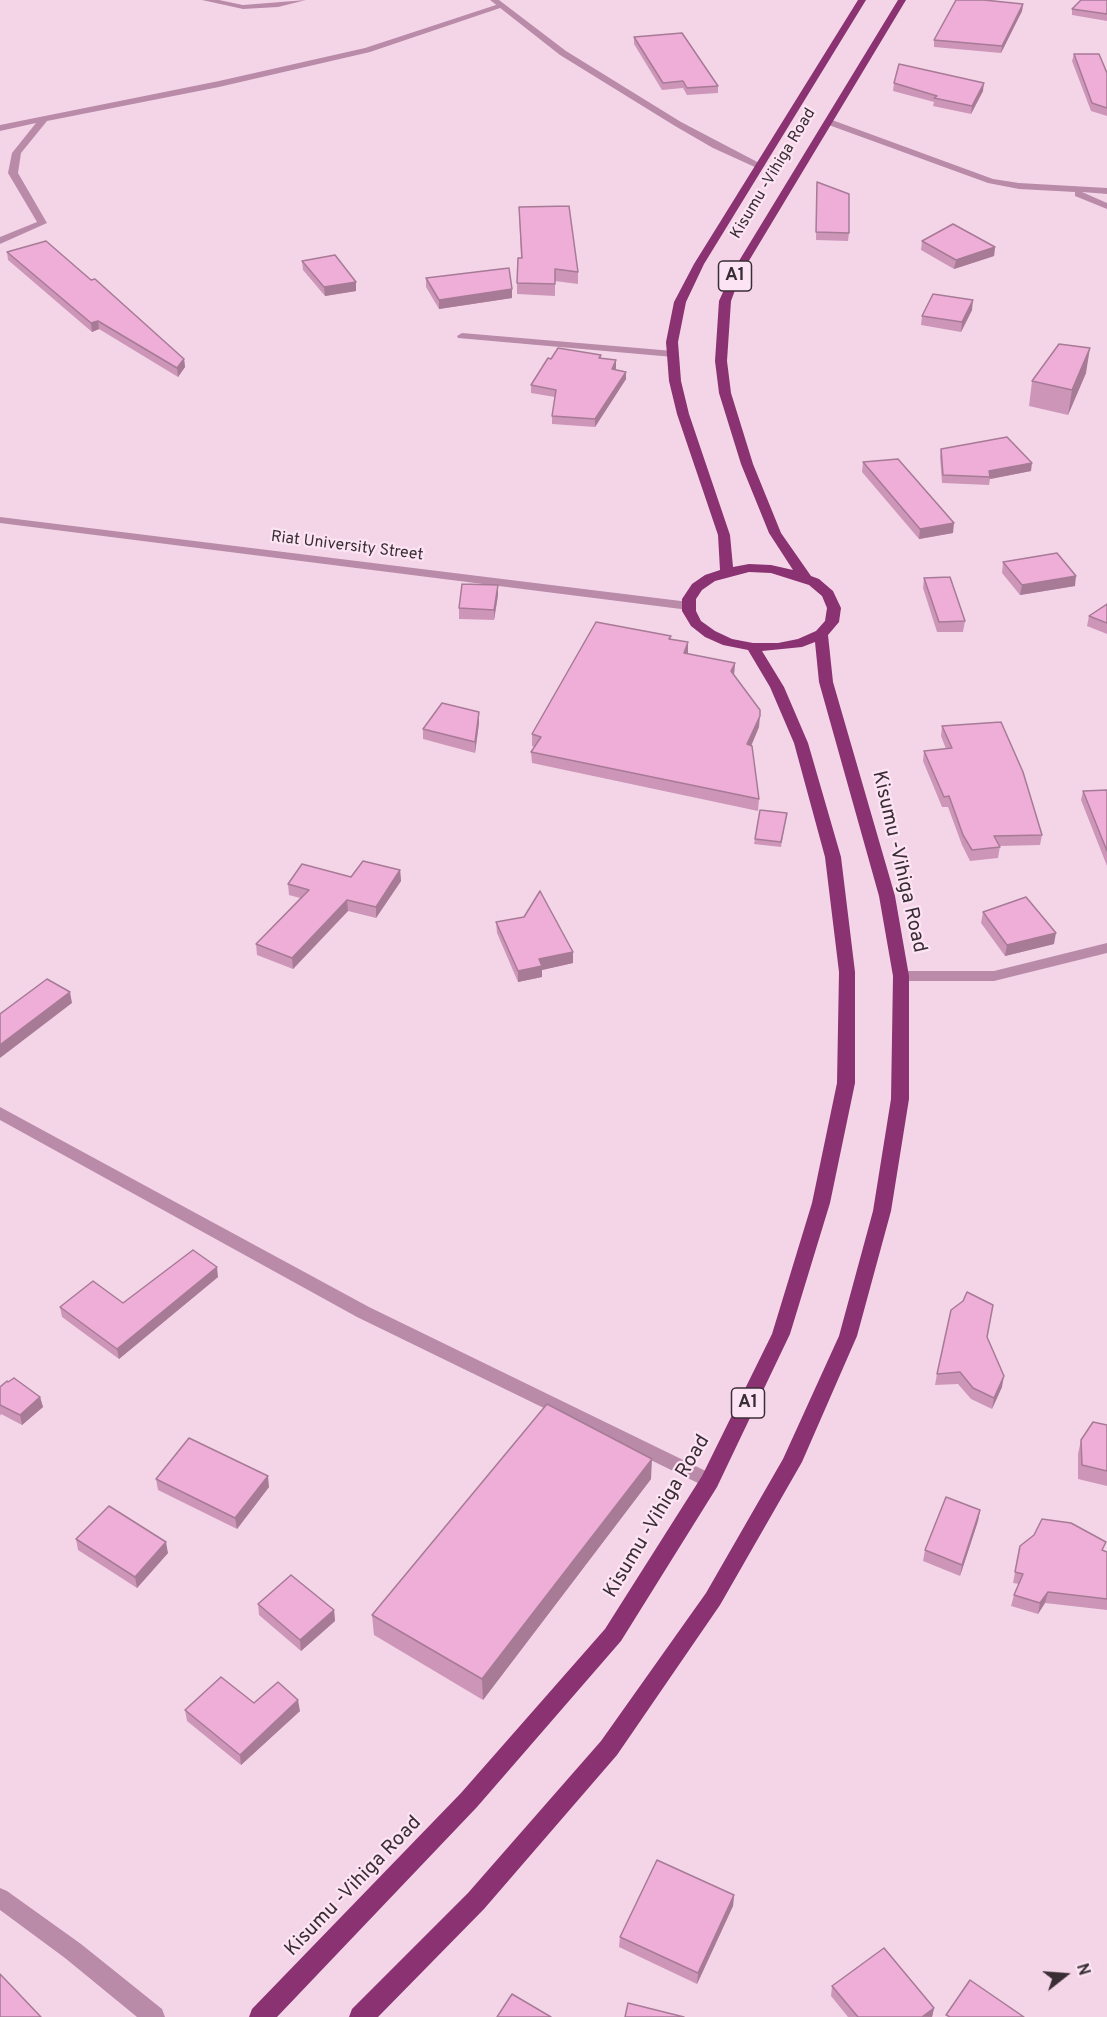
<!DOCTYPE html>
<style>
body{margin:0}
#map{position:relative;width:1107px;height:2017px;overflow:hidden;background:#f4d5e8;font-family:Overpass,sans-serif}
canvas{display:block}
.north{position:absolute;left:1035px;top:1945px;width:60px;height:60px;-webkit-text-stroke:4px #fde4f4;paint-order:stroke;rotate:73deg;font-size:16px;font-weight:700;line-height:24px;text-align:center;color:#3a2e35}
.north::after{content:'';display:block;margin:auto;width:21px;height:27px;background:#3a2e35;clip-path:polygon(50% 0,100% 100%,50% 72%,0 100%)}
</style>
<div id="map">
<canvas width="1107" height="2017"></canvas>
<div class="north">N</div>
</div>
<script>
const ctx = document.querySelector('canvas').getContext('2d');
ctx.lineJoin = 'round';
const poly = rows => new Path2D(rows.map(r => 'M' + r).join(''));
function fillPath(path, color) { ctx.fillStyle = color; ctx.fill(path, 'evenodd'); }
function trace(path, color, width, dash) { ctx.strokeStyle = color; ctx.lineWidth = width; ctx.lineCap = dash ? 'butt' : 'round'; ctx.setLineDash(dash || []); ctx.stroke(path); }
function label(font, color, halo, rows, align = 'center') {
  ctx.font = font + ' Overpass,sans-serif'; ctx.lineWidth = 4.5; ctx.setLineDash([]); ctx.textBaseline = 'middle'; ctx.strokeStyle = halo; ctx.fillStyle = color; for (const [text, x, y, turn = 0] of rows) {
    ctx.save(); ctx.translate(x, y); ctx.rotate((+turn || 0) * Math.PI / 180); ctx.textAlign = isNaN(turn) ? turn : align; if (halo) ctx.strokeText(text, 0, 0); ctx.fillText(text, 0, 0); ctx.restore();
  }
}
const minor = poly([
 [202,0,219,0,243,5,306,0,278,7,243,9,202,0],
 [499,4,506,6,370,52,219,87,47,121,21,153,18,173,47,223,0,244,0,237,37,222,8,173,12,153,36,123,0,131,0,125,219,81,365,48,499,4],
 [826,120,832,120,993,179,1019,183,1107,188,1107,194,1082,192,1107,203,1107,209,1075,196,1075,192,1019,189,988,183,826,124,826,120],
 [462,333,673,351,678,354,673,357,458,338,457,336,462,333],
 [1107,943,1107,953,994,981,901,981,894,976,901,971,994,971,1107,943],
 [0,1107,369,1307,716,1476,719,1481,716,1486,710,1488,704,1486,357,1317,0,1120,0,1107],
 [0,1888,7,1891,81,1944,162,2009,165,2017,137,2017,65,1958,0,1910,0,1888]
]);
const tertiary = poly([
 [490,0,499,0,566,51,681,122,765,166,757,168,713,148,675,126,560,55,490,0],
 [0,517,689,602,695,606,689,610,0,523,0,517]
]);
const trunk = poly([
 [858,0,866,0,704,264,686,302,678,342,681,381,689,414,730,535,733,567,749,564,771,565,793,570,769,533,741,464,719,393,715,361,719,301,731,274,898,0,906,0,741,274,731,301,727,361,731,393,753,464,781,533,811,576,819,579,833,591,841,608,839,622,828,635,833,682,895,896,909,976,909,1099,891,1211,857,1336,802,1462,720,1605,617,1755,484,1909,378,2017,349,2017,352,2009,468,1893,601,1741,706,1593,783,1459,839,1336,873,1211,891,1099,893,976,879,896,819,682,815,642,802,647,762,651,784,687,808,743,841,857,855,972,855,1083,830,1203,790,1334,717,1487,621,1641,477,1807,277,2017,249,2017,252,2009,461,1793,605,1629,702,1476,772,1334,812,1203,837,1083,839,972,825,857,794,743,770,687,748,650,723,645,705,637,691,626,682,611,682,599,692,584,705,575,720,570,718,535,677,414,669,381,666,342,674,302,694,264,858,0],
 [749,572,771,573,809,585,822,596,827,608,825,621,816,631,798,639,778,643,753,643,732,639,715,631,701,621,696,611,696,599,702,590,715,581,749,572]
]);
const wall = poly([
 [1107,0,1107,21,1072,15,1072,9],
 [1023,4,1022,11,1001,53,934,47,934,40],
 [634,37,718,86,718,93,687,95,683,88,662,90,634,44],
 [1074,54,1107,73,1107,116,1091,111,1072,61],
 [894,83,983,91,971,114,933,106,934,102,893,91],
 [817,190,849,233,848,241,816,240],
 [519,207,578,272,578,284,555,281,555,296,517,294,517,283,521,258],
 [922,241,995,247,994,256,954,269,921,250],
 [7,252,184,359,185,367,178,377,99,329,92,332,8,260],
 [302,261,356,282,356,291,325,296,303,270],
 [426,278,512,298,439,309,426,287],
 [972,310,961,332,921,325,922,316],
 [601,355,601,358,616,368,615,370,626,379,595,427,552,424,552,416,555,397,531,393,531,385,551,359],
 [1086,373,1068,415,1029,406,1032,381],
 [941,449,1031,471,990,479,989,485,942,483,940,457],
 [863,462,953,533,919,539,862,472],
 [1003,562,1075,586,1020,595,1002,573],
 [924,578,965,621,963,632,937,632,923,588],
 [498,585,498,595,494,620,459,619,459,608],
 [1107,604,1107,634,1087,626,1089,616],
 [671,639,687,654,735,663,734,675,759,727,751,745,759,799,758,811,532,763,531,752,535,747,532,746,532,734],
 [479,712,479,723,475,753,423,739,423,729],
 [942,726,1042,835,1040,845,1000,846,998,858,970,861,962,845,948,807,942,807,923,761,924,751,946,749,941,736],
 [1107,790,1107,866,1081,800,1083,791],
 [787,813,781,847,754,844,755,839],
 [400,870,401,881,376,918,348,911,293,969,257,955,256,944,300,898,289,895,288,884],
 [983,912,1054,944,1005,956,981,923],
 [496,922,573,952,573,963,542,970,542,977,518,982,497,933],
 [218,1277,119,1359,62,1317,60,1307,123,1303],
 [987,1337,1002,1387,992,1409,971,1399,958,1384,935,1385,937,1374],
 [0,1387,40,1397,43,1407,22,1425,1,1414,0,1416],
 [1107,1425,1107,1486,1078,1479,1078,1454,1081,1440],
 [156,1479,269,1487,237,1529,158,1490],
 [651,1479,483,1700,374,1635,372,1615],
 [980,1510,978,1521,960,1576,923,1561,925,1550],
 [76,1539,168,1553,137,1588,78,1550],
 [1020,1546,1104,1551,1107,1552,1107,1610,1045,1603,1038,1614,1011,1606,1014,1595,1019,1584,1013,1583],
 [258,1604,334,1610,335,1621,301,1651,259,1615],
 [185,1710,300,1711,241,1765,187,1721],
 [734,1895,733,1906,697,1984,619,1947,620,1937],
 [832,1986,934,2008,932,2017,848,2017,831,1996]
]);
const shadedWall = poly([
 [1023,4,1022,11,1001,53,1002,46],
 [984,83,983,91,971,114,972,106],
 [995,247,994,256,954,269,956,260],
 [356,282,356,291,325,296,324,287],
 [512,289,512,298,439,309,439,300],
 [973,300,972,310,961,332,962,322],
 [98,321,99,329,92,332,91,323],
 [1090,348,1086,373,1068,415,1072,390],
 [184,359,185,367,178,377,177,368],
 [616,360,616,368,612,377,612,369],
 [626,372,626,379,595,427,595,419],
 [1032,463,1031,471,990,479,989,471],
 [954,523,953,533,919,539,920,529],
 [1076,576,1075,586,1020,595,1022,585],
 [498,585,498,595,494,620,494,610],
 [688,642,688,653,684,664,684,653],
 [735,663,734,674,730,683,731,671],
 [479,712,479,723,475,753,475,742],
 [760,716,759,727,747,756,747,744],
 [400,870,401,881,376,918,376,907],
 [347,900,348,911,293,969,292,958],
 [1056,933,1054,944,1005,956,1007,945],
 [573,952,573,963,542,970,542,977,518,982,518,971,539,959],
 [70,992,72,1003,0,1058,0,1045],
 [217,1267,218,1277,119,1359,117,1349],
 [1004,1376,1002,1387,992,1409,994,1398],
 [40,1397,43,1407,22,1425,20,1415],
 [652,1459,651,1479,483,1700,482,1679],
 [268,1476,269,1487,237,1529,235,1518],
 [980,1510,978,1521,960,1576,962,1565],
 [166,1542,168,1553,137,1588,135,1577],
 [1048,1592,1045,1603,1038,1614,1040,1603],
 [334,1610,335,1621,301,1651,300,1640],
 [298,1700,300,1711,241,1765,240,1755],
 [734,1895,733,1906,697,1984,698,1973],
 [934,2008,932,2017,922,2017]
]);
const building = poly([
 [956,0,984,0,1023,4,1002,46,934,40,956,0],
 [1081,0,1107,0,1107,14,1072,9,1081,0],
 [682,33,718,86,687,88,683,81,663,83,634,37,682,33],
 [1074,54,1099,54,1107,73,1107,108,1092,103,1074,54],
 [899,64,984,83,972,106,934,98,937,96,894,83,899,64],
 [817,182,849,194,849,233,816,232,817,182],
 [569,206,578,272,555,269,555,284,517,283,518,258,522,258,519,207,569,206],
 [953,224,995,247,956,260,922,241,953,224],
 [46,241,91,280,95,279,184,359,177,368,98,321,91,323,7,252,46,241],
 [335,255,356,282,324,287,302,261,335,255],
 [509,268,512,289,439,300,426,278,509,268],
 [933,294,973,300,962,322,922,316,933,294],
 [1059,344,1090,348,1072,390,1032,381,1059,344],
 [558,348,601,355,599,358,616,360,612,369,626,372,595,419,552,416,556,390,531,385,548,358,551,359,558,348],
 [1007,437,1032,463,989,471,990,477,943,475,941,449,1007,437],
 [898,459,954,523,920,529,863,462,898,459],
 [1057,553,1076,576,1022,585,1003,562,1057,553],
 [950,577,965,621,939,622,924,578,950,577],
 [462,584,498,585,494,610,459,608,462,584],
 [1107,604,1107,623,1089,616,1107,604],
 [596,622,671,636,669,639,688,642,684,653,735,663,731,671,760,710,760,716,747,744,752,746,759,799,531,752,541,737,532,734,596,622],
 [442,703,479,712,475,742,423,729,442,703],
 [1001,722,1023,772,1042,835,994,836,1000,847,972,850,963,835,949,796,944,797,924,751,952,748,942,726,1001,722],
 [1107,790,1107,851,1083,791,1107,790],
 [760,810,787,813,781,842,755,839,760,810],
 [363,861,400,870,376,907,347,900,292,958,256,944,309,890,288,884,302,864,351,877,363,861],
 [540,891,573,952,539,959,542,966,518,971,496,922,524,917,540,891],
 [1026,897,1056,933,1007,945,983,912,1026,897],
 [47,979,70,992,0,1045,0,1014,47,979],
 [193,1250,217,1267,117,1349,60,1307,93,1281,123,1303,193,1250],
 [967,1292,993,1305,987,1337,1004,1376,994,1398,973,1388,960,1372,937,1374,951,1310,963,1301,967,1292],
 [14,1378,40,1397,20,1415,0,1405,0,1387,7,1381,8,1382,14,1378],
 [547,1404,652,1459,482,1679,372,1615,547,1404],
 [1093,1422,1107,1425,1107,1471,1082,1465,1081,1440,1093,1422],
 [189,1438,268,1476,235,1518,156,1479,189,1438],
 [946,1497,980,1510,962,1565,925,1550,946,1497],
 [109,1506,166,1542,135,1577,76,1539,109,1506],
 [1042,1519,1071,1523,1106,1542,1102,1550,1107,1552,1107,1599,1048,1592,1040,1603,1014,1595,1023,1574,1015,1572,1020,1546,1034,1535,1042,1519],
 [291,1575,334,1610,300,1640,258,1604,291,1575],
 [221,1677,254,1703,278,1682,298,1700,240,1755,185,1710,221,1677],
 [657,1860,734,1895,698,1973,620,1937,657,1860],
 [884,1948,934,2008,922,2017,858,2017,832,1986,884,1948],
 [0,1974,41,2017,0,2017,0,1974],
 [970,1980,1024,2017,950,2017,946,2015,970,1980],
 [512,1994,551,2017,497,2017,512,1994],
 [628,2003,684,2017,625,2017,628,2003]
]);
const farStreetnames = [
 ["Kisumu -Vihiga Road",774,174,-59],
 ["Riat University Street",347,547,7]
];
const shields = [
 [735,276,33],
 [748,1403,33]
];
const shieldNames = [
 ["A1",735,276],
 ["A1",748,1403]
];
const streetNames = [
 ["Kisumu -Vihiga Road",898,862,77],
 ["Kisumu -Vihiga Road",658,1517,-59],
 ["Kisumu -Vihiga Road",354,1887,-46]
];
fillPath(minor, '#b98ba9');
fillPath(tertiary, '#b98ba9');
fillPath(trunk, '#8a3272');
fillPath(wall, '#cd96b9');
fillPath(shadedWall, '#a77a96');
fillPath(building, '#eeaed7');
trace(building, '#a77a96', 1.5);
label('16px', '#3a2e35', '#fde4f4', farStreetnames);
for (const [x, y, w] of shields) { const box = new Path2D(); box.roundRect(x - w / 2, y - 15, w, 30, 4.5); ctx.fillStyle = '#fde4f4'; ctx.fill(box); trace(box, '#3a2e35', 1.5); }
label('bold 18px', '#3a2e35', null, shieldNames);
label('20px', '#3a2e35', '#fde4f4', streetNames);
</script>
